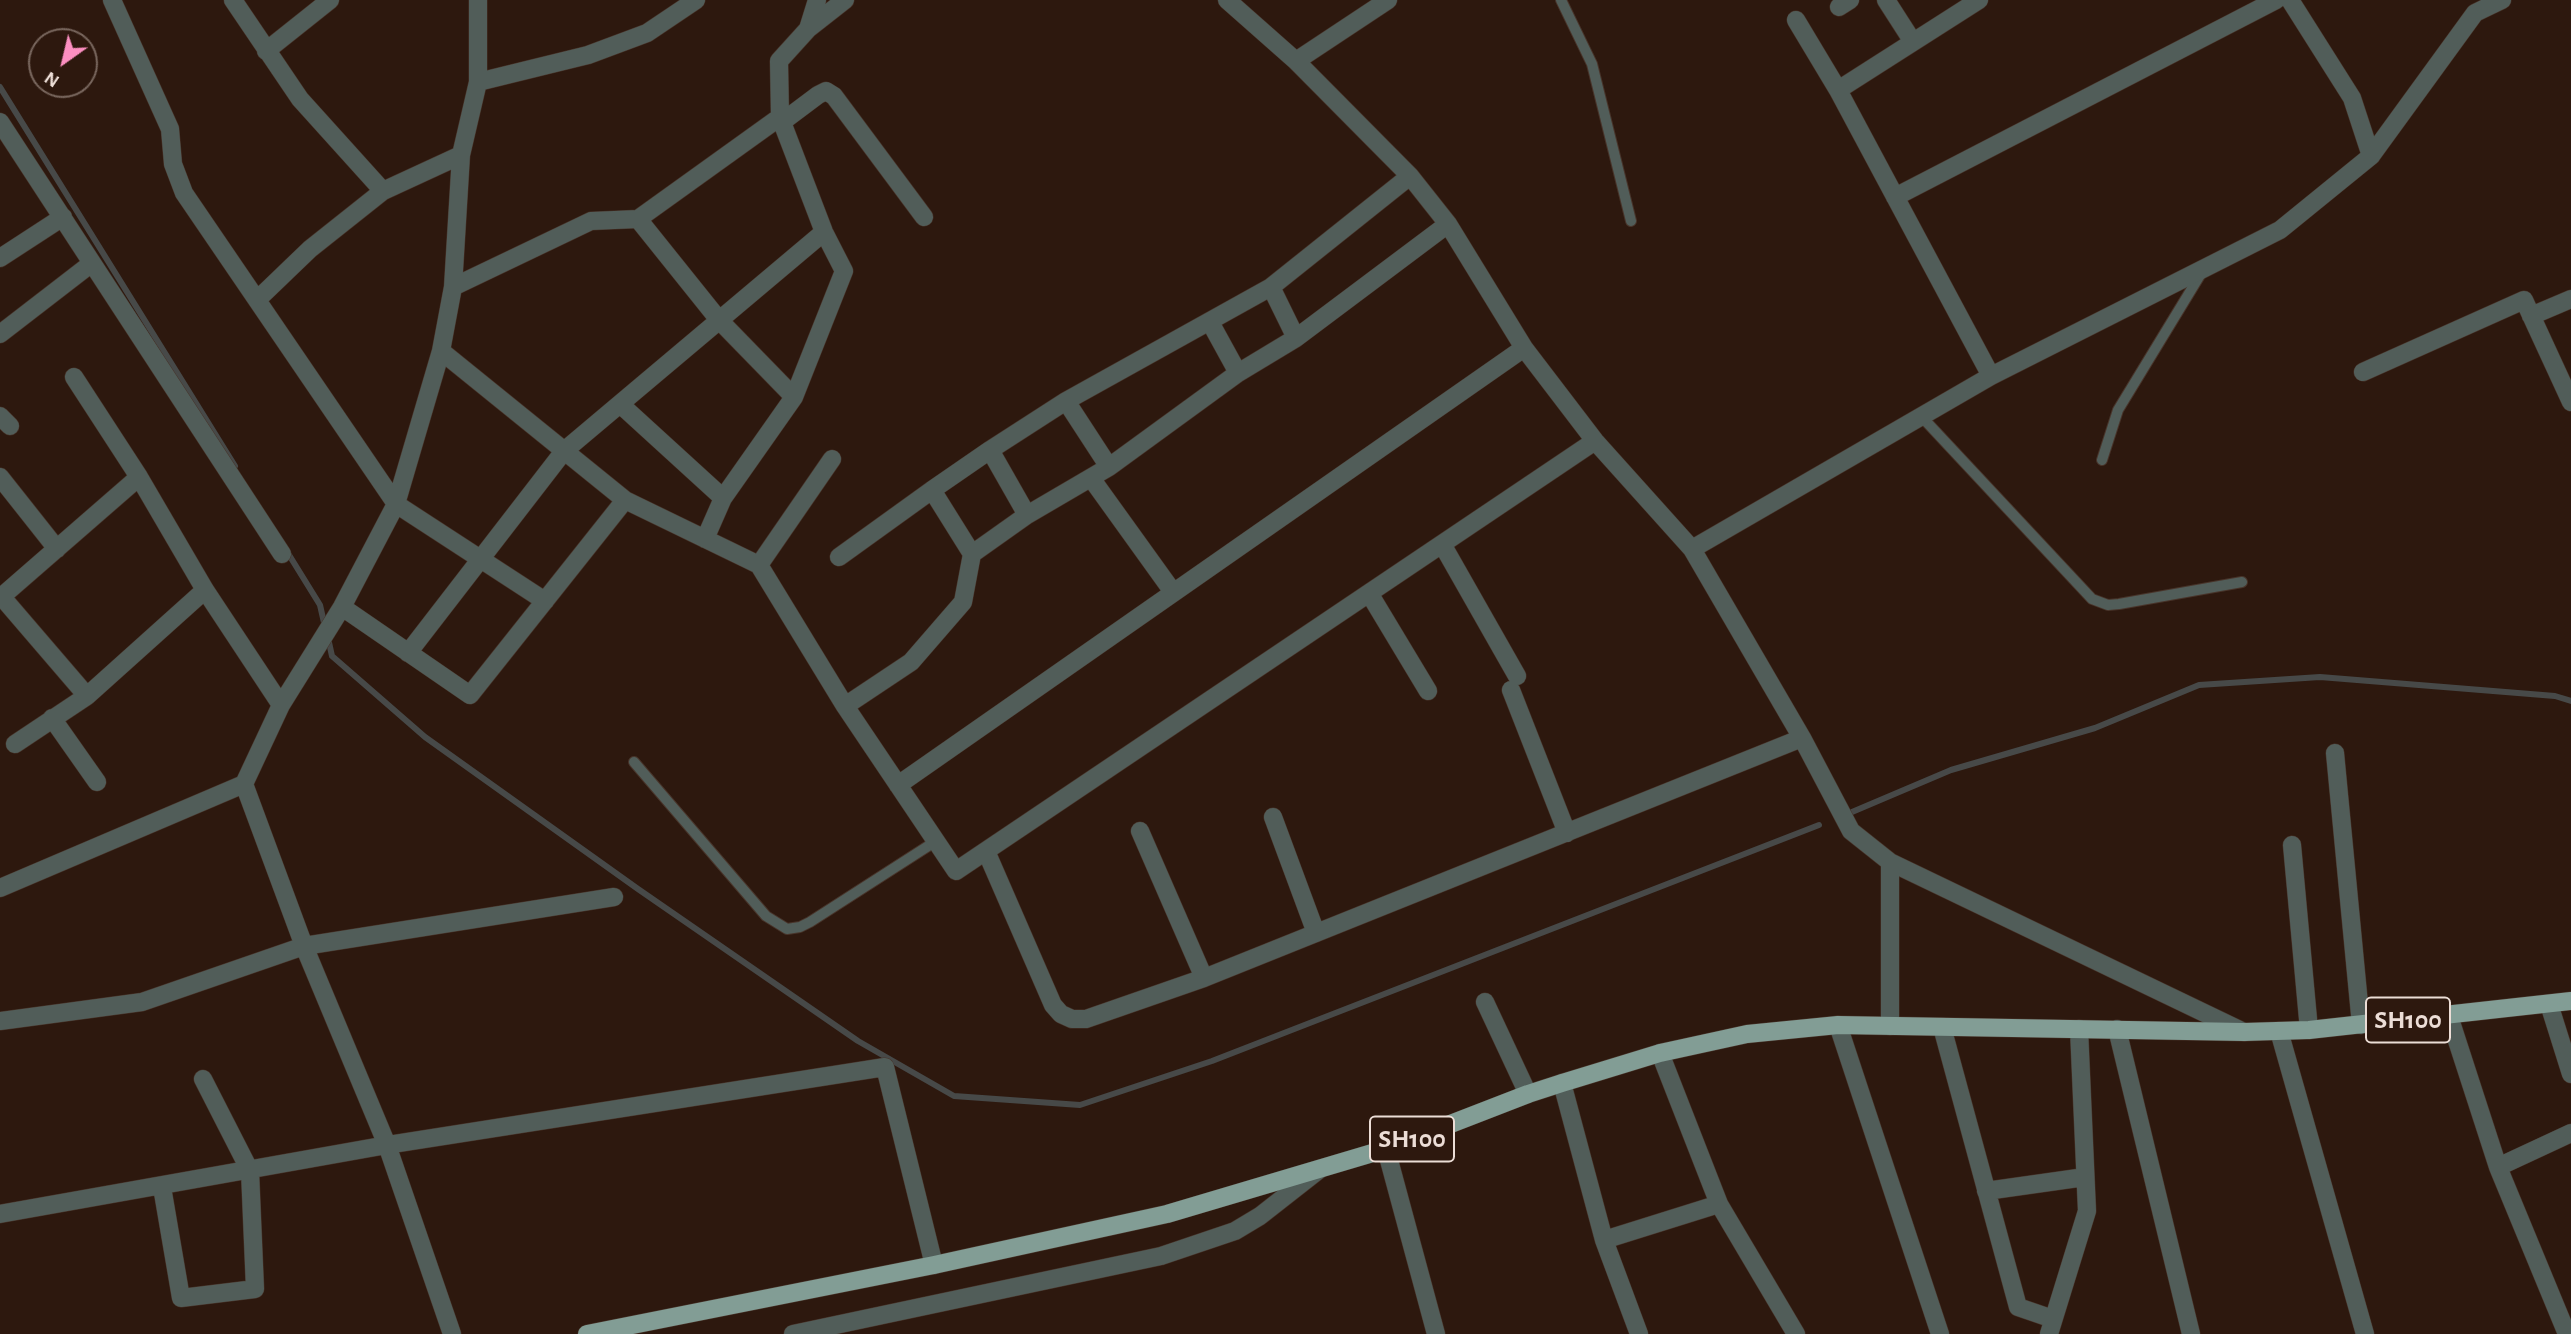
<!DOCTYPE html>
<style>
body{margin:0}
#map{position:relative;width:2571px;height:1334px;overflow:hidden;background:#2d180e;font-family:"Alegreya Sans",sans-serif}
canvas{display:block}
.north{position:absolute;left:28px;top:28px;width:70px;height:70px;box-sizing:border-box;background:#2d180e;border:2px solid #79675e;border-radius:50%;rotate:214deg;font-size:19px;font-weight:700;line-height:28px;text-align:center;color:#ecddd6}
.north::after{content:'';display:block;margin:auto;width:24px;height:32px;background:#fc8fc1;clip-path:polygon(50% 0,100% 100%,50% 72%,0 100%)}
</style>
<div id="map">
<canvas width="2571" height="1334"></canvas>
<div class="north">N</div>
</div>
<script>
const ctx = document.querySelector('canvas').getContext('2d');
ctx.lineJoin = 'round';
const poly = rows => new Path2D(rows.map(r => 'M' + r).join(''));
function trace(path, color, width, dash) { ctx.strokeStyle = color; ctx.lineWidth = width; ctx.lineCap = dash ? 'butt' : 'round'; ctx.setLineDash(dash || []); ctx.stroke(path); }
function label(font, color, halo, rows, align = 'center') {
  ctx.font = font + ' "Alegreya Sans",sans-serif'; ctx.lineWidth = 7; ctx.setLineDash([]); ctx.textBaseline = 'middle'; ctx.strokeStyle = halo; ctx.fillStyle = color; for (const [text, x, y, turn = 0] of rows) {
    ctx.save(); ctx.translate(x, y); ctx.rotate((+turn || 0) * Math.PI / 180); ctx.textAlign = isNaN(turn) ? turn : align; if (halo) ctx.strokeText(text, 0, 0); ctx.fillText(text, 0, 0); ctx.restore();
  }
}
const stream = poly([
 [0,87,235,466],
 [286,550,320,605,325,627],
 [328,638,332,656,425,737,638,889,858,1041,954,1096,1080,1105,1212,1061,1819,825],
 [1852,812,1951,770,2095,728,2199,685,2320,677,2555,696,2571,701]
]);
const service = poly([
 [1561,0,1592,64,1631,221],
 [1921,416,2092,599,2108,605,2119,604,2242,582],
 [2102,460,2118,410,2202,272],
 [634,762,766,916,787,929,800,927,810,922,936,841]
]);
const minor = poly([
 [112,0,170,129,173,164,184,193,396,504,545,601],
 [233,0,300,99,383,191],
 [1227,0,1296,61,1410,176,1448,224,1524,348,1595,441,1692,549,1802,738,1851,831,1890,862,2244,1032],
 [1886,0,1913,42],
 [1839,7,1850,0],
 [1796,20,1838,90,1991,376],
 [808,29,817,0],
 [266,51,330,0],
 [1296,61,1388,0],
 [478,82,588,55,647,33,696,0],
 [1838,90,1979,0],
 [0,122,282,554],
 [782,122,818,95,826,91,834,96,924,217],
 [2371,156,2475,13,2502,0],
 [1895,197,2276,0],
 [638,219,719,320,794,397],
 [0,258,63,217],
 [453,287,591,221,638,219,780,117],
 [1271,287,1410,176],
 [258,299,310,249,383,191,461,155],
 [2531,316,2571,299],
 [0,334,92,263],
 [1296,338,1448,224],
 [441,351,625,500,759,565,845,706,956,871,1595,441],
 [2363,372,2524,300,2571,402],
 [74,377,139,477,205,590,281,705],
 [1066,401,1271,287,1296,338,1238,373],
 [620,404,723,498],
 [0,416,10,426],
 [990,450,1066,401,1109,467,1027,515],
 [1109,467,1238,373,1210,322],
 [0,477,57,549],
 [1091,478,1173,592],
 [932,490,990,450,1027,515,972,554],
 [705,539,723,498,794,397,844,271,824,232,780,117,779,61,808,29,845,0],
 [1442,544,1517,676],
 [1692,549,1991,376,2280,230,2371,156,2352,98,2290,0],
 [839,557,932,490,972,554,963,602,911,662,845,706],
 [759,565,832,459],
 [1369,593,1428,691],
 [2,597,87,696,205,590],
 [0,598,139,477],
 [342,607,470,695,625,500],
 [408,653,564,451,824,232],
 [1511,690,1567,833],
 [52,718,97,782],
 [15,744,87,696],
 [2335,753,2361,1025],
 [244,784,304,946,387,1145,452,1334],
 [898,785,1524,348],
 [1273,817,1316,933],
 [1140,831,1204,978,1802,738],
 [2292,845,2309,1030],
 [986,851,1053,1005,1061,1014,1072,1019,1086,1019,1204,978],
 [1890,862,1890,1026],
 [0,888,244,784,281,705,342,607,396,504,441,351,453,287,461,155,478,82,478,0],
 [1485,1002,1528,1094],
 [2549,1004,2571,1074],
 [2449,1016,2498,1167,2567,1334],
 [0,1021,142,1002,304,946,614,897],
 [1838,1025,1940,1334],
 [1942,1027,2018,1307,2053,1319],
 [2117,1029,2191,1334],
 [2279,1031,2365,1334],
 [1660,1053,1719,1204,1796,1334],
 [1562,1083,1604,1240,1639,1334],
 [1386,1149,1436,1334],
 [2498,1167,2571,1133],
 [162,1187,181,1298,255,1289,250,1171,203,1079],
 [1986,1191,2085,1177],
 [0,1214,387,1145,885,1067,934,1265],
 [1604,1240,1719,1204],
 [793,1334,1161,1256,1235,1231,1260,1216,1320,1169],
 [2049,1334,2087,1211,2079,1029]
]);
const primary = poly([
 [587,1334,934,1265,1167,1214,1386,1149,1528,1094,1562,1083,1660,1053,1747,1034,1838,1025,2244,1032,2309,1030,2571,1001]
]);
const shields = [
 [2408,1020,84],
 [1412,1139,84]
];
const shieldNames = [
 ["SH100",2408,1020],
 ["SH100",1412,1139]
];
trace(stream, '#474948', 6);
trace(service, '#48342a', 12);
trace(minor, '#48342a', 19);
trace(primary, '#48342a', 19);
trace(service, '#515d59', 10);
trace(minor, '#515d59', 18);
trace(primary, '#829d95', 18);
for (const [x, y, w] of shields) { const box = new Path2D(); box.roundRect(x - w / 2, y - 22.5, w, 45, 5); ctx.fillStyle = '#2d180e'; ctx.fill(box); trace(box, '#ecddd6', 2); }
label('bold 26px', '#ecddd6', null, shieldNames);
</script>
